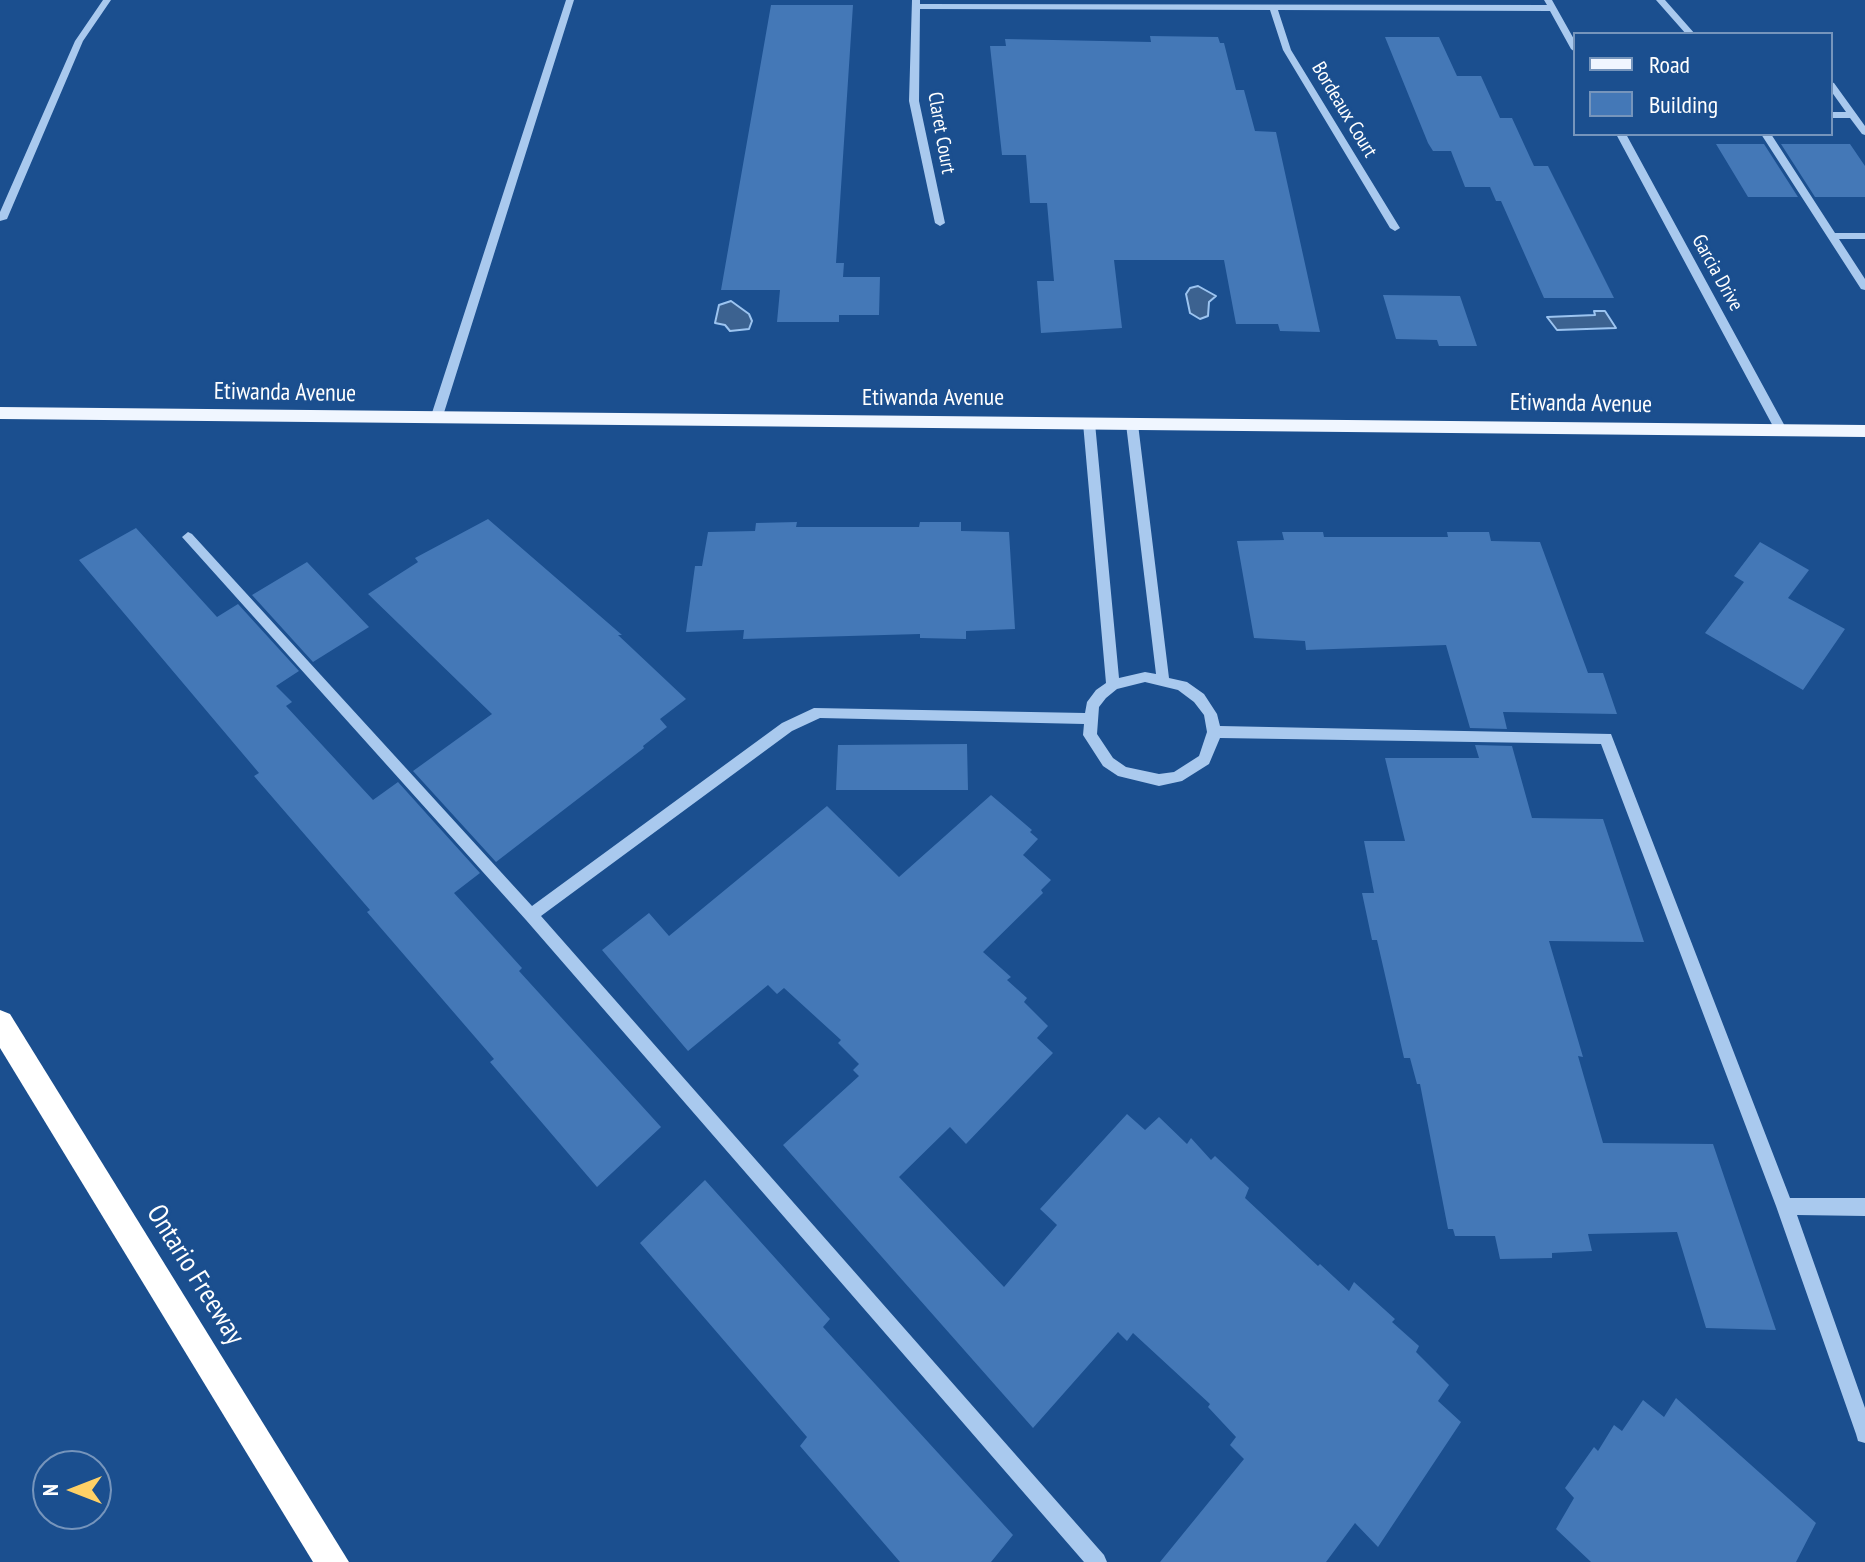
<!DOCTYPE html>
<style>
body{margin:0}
#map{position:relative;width:1865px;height:1562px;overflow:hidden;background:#1b4f8f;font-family:"PT Sans Narrow",sans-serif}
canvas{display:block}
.legend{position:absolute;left:1573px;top:32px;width:260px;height:104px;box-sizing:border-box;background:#1b4f8f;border:2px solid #7695bc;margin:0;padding:10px 14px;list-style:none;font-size:24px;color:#fff}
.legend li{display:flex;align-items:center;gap:16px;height:40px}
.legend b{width:40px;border:2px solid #7695bc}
.north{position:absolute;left:32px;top:1450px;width:80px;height:80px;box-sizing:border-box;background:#1b4f8f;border:2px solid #7695bc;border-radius:50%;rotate:270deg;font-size:22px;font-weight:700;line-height:32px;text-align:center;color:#fff}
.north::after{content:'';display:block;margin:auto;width:28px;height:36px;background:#ffd166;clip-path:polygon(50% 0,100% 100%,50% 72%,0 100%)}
</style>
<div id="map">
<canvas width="1865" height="1562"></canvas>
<ul class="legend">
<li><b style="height:10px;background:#f0f6ff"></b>Road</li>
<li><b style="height:22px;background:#4478b7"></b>Building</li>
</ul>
<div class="north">N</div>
</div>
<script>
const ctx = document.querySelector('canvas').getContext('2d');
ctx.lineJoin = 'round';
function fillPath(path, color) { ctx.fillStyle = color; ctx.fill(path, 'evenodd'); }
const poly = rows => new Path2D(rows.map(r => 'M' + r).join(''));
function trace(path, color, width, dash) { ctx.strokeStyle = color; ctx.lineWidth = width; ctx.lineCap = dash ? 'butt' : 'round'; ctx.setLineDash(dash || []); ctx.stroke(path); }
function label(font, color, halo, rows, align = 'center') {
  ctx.font = font + ' "PT Sans Narrow",sans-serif'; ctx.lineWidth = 6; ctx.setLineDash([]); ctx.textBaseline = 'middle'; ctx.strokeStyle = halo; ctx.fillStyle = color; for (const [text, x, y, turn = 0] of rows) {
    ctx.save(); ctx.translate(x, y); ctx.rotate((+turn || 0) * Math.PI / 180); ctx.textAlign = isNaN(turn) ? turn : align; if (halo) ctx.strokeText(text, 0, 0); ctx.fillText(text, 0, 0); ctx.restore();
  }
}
const water = poly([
 [1198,286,1216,296,1209,302,1208,316,1200,319,1190,313,1186,294,1190,288,1198,286],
 [731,301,749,314,752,321,749,329,730,331,725,325,715,323,719,305,731,301],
 [1594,311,1605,311,1616,328,1557,330,1547,317,1595,315,1594,311]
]);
const building = poly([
 [771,5,853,5,836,263,844,263,843,277,880,277,879,315,839,315,839,322,777,322,780,290,721,290],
 [1150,36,1218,37,1220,43,1224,43,1236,90,1244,90,1255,131,1276,132,1320,332,1280,331,1278,324,1236,324,1224,260,1114,260,1122,328,1041,333,1037,281,1054,281,1047,203,1030,203,1026,155,1002,155,990,46,1006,46,1005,39,1151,42],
 [1385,37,1439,37,1457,76,1481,76,1500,118,1512,118,1534,166,1548,166,1614,298,1544,298,1501,201,1496,201,1490,187,1465,187,1451,151,1433,151,1428,143],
 [1716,144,1764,144,1798,197,1748,197],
 [1781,144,1850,144,1865,166,1865,197,1815,197],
 [1383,295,1460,296,1477,346,1439,346,1437,340,1396,339],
 [488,519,622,635,618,635,686,699,660,719,667,727,643,746,644,748,496,862,413,771,492,714,368,594,418,562,415,558],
 [797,522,796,527,919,527,920,522,961,522,961,531,1009,532,1015,629,966,631,966,639,920,638,920,634,743,639,744,630,686,632,695,566,702,566,708,532,755,531,756,523],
 [136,528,217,617,238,604,299,671,276,686,292,702,286,706,373,800,398,782,480,873,454,893,522,968,519,971,661,1127,597,1187,490,1062,494,1059,367,912,370,910,254,776,259,773,79,560],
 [1282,532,1323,532,1324,537,1448,537,1447,532,1489,532,1491,541,1540,542,1588,673,1603,673,1617,714,1503,712,1507,729,1470,728,1446,645,1306,650,1305,641,1254,638,1237,541,1284,540],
 [1760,542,1809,570,1788,598,1845,629,1803,690,1705,633,1744,582,1734,576],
 [307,562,369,627,313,662,252,595],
 [967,744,968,790,836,790,838,745],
 [1475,745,1512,746,1532,818,1603,819,1644,942,1549,941,1583,1057,1578,1056,1603,1143,1713,1144,1776,1330,1706,1328,1677,1232,1588,1234,1592,1251,1552,1253,1552,1258,1500,1259,1495,1236,1455,1236,1453,1229,1448,1229,1420,1084,1417,1084,1410,1058,1404,1058,1377,940,1372,940,1362,893,1374,893,1364,841,1405,841,1385,758,1479,758],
 [991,795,1032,830,1030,832,1038,839,1023,855,1051,880,1041,890,1043,893,983,952,1011,977,1007,980,1027,998,1024,1002,1048,1026,1037,1038,1053,1053,966,1144,950,1127,899,1177,1004,1287,1057,1225,1040,1209,1127,1114,1145,1130,1159,1117,1187,1144,1191,1138,1211,1160,1215,1156,1249,1188,1245,1198,1318,1266,1320,1264,1349,1291,1354,1282,1395,1319,1392,1322,1419,1346,1416,1352,1449,1385,1438,1401,1461,1422,1378,1547,1355,1523,1326,1562,1160,1562,1244,1459,1230,1445,1236,1437,1208,1407,1210,1404,1133,1333,1127,1341,1118,1332,1033,1428,783,1145,859,1076,853,1070,859,1064,838,1043,841,1040,784,988,777,994,768,985,688,1051,602,950,649,913,669,936,827,806,899,877],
 [705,1180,830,1319,823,1327,1013,1535,991,1562,900,1562,800,1446,807,1437,640,1243],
 [1676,1398,1816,1523,1796,1562,1591,1562,1556,1529,1574,1498,1565,1488,1594,1447,1598,1451,1614,1425,1622,1431,1643,1400,1664,1417]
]);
const minor = poly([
 [103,0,111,0,83,41,7,219,0,221,0,212,75,41,103,0],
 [566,0,574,0,442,419,436,423,432,422,430,419,566,0],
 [912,0,920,0,920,4,1547,5,1544,0,1552,0,1575,41,1575,52,1571,49,1550,11,1278,10,1291,50,1400,228,1395,231,1390,228,1283,50,1270,10,920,9,919,101,945,223,940,226,935,223,909,101,912,0],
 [1656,0,1665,0,1695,34,1686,34,1656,0],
 [1831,82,1834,83,1865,126,1865,135,1862,134,1850,118,1831,118,1831,112,1846,112,1831,91,1831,82],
 [1616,134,1626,134,1787,430,1785,433,1777,433,1775,430,1616,134],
 [1761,134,1771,134,1835,233,1865,233,1865,239,1839,239,1865,279,1865,290,1861,289,1761,134],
 [1089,419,1095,423,1119,678,1145,672,1156,674,1126,424,1132,420,1138,424,1169,678,1187,682,1204,694,1217,714,1220,726,1611,734,1790,1198,1865,1198,1865,1216,1797,1215,1865,1408,1865,1443,1858,1441,1856,1434,1776,1206,1601,744,1220,738,1209,764,1182,781,1159,786,1118,776,1103,766,1083,735,1084,724,820,718,792,731,541,916,1104,1555,1107,1562,1084,1562,526,920,182,537,188,532,192,534,532,906,782,723,814,708,1085,713,1087,702,1096,690,1106,683,1083,423,1089,419],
 [1145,682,1178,690,1194,702,1204,715,1207,732,1199,756,1174,772,1159,774,1126,767,1113,758,1097,734,1099,707,1106,698,1117,689,1145,682]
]);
const major = poly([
 [0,407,1865,425,1865,437,0,419,0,407]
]);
const highway = poly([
 [0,1010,10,1014,349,1562,313,1562,0,1048,0,1010]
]);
const farStreetnames = [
 ["Bordeaux Court",1344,110,59],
 ["Claret Court",941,133,80],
 ["Garcia Drive",1717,273,61]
];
const streetNames = [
 ["Etiwanda Avenue",285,393,1],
 ["Etiwanda Avenue",933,398],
 ["Etiwanda Avenue",1581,404,1]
];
const nearStreetnames = [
 ["Ontario Freeway",195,1275,58]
];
fillPath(water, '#3c6290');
trace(water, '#9cc4f0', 2);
fillPath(building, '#4478b7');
fillPath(minor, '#a9c9ee');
fillPath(major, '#f0f6ff');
fillPath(highway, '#fff');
label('20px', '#fff', '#1b4f8f', farStreetnames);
label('24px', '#fff', '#1b4f8f', streetNames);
label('28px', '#fff', '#1b4f8f', nearStreetnames);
</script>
